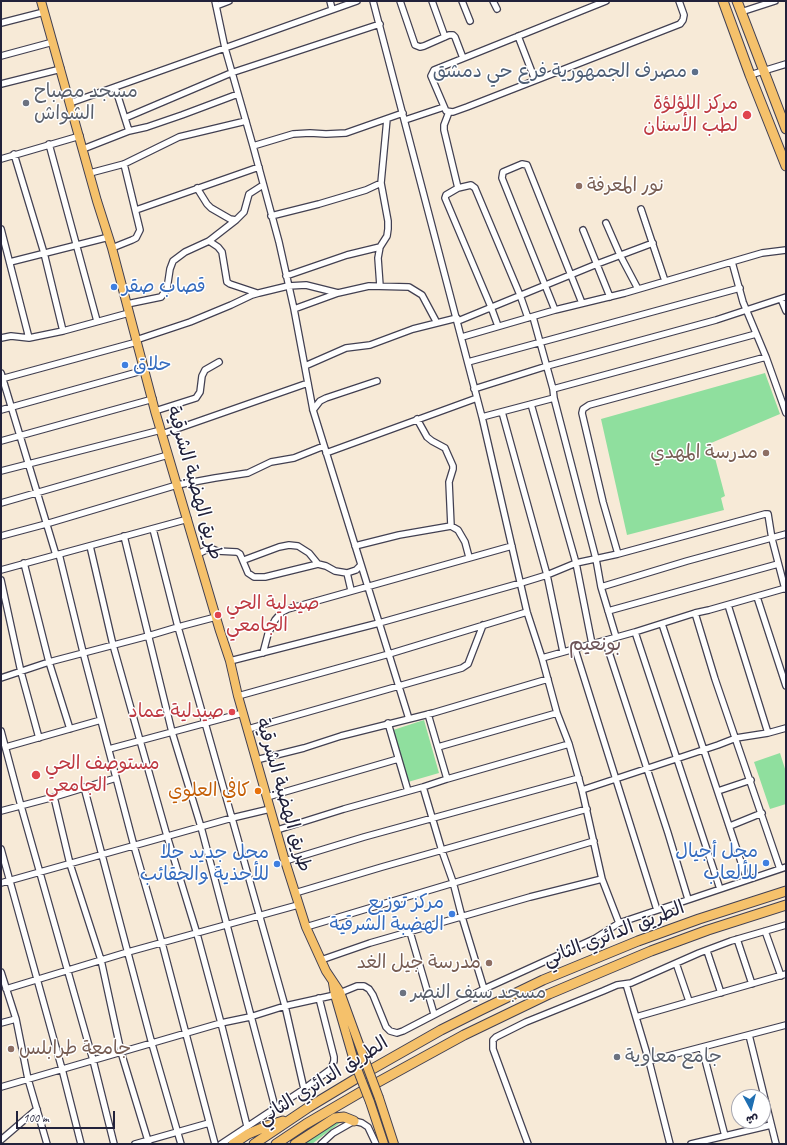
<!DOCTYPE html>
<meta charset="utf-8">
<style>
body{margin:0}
#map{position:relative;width:787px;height:1145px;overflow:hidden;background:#f7ead7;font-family:Caveat,"Playpen Sans Arabic",sans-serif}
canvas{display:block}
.frame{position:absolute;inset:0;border:2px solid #22223b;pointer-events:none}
.north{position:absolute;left:731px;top:1089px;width:40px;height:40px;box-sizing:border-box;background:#fff;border:1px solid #a7a7b1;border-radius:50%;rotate:173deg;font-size:11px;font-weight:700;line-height:16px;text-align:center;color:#22223b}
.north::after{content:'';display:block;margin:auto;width:14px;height:18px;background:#1f6fb2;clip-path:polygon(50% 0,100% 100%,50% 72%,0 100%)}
.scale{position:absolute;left:16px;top:1111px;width:99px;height:18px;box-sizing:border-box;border:2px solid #22223b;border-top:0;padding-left:5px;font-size:12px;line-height:14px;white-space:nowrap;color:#22223b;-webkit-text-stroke:3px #fff;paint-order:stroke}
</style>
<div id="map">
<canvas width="787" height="1145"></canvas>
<div class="frame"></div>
<div class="north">ش</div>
<div class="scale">100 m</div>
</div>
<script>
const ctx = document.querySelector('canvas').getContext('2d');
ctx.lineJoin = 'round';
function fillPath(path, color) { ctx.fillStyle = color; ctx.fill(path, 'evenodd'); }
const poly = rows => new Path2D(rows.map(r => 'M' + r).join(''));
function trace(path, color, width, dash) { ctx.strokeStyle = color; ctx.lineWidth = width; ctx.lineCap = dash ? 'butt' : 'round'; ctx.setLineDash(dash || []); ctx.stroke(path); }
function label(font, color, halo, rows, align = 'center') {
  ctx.font = font + ' Caveat,"Playpen Sans Arabic",sans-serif'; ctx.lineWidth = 3; ctx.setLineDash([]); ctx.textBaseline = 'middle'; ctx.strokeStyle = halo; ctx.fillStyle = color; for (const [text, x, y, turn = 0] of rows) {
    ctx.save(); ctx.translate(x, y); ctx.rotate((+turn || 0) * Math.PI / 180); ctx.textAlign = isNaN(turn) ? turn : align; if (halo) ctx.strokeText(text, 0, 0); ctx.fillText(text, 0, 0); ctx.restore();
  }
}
const green = poly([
 [765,373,780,414,711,443,725,496,721,498,724,510,627,535,601,419],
 [424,720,439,773,408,782,393,730],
 [780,753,786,772,786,804,770,809,754,762],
 [337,1122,341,1122,312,1144,303,1144]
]);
const minor = poly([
 [215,1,225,48,253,146,279,242,294,309,313,410,409,719],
 [330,1,332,9],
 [373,1,482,417,527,612,542,658,557,713,569,744,582,790,602,879,619,923],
 [400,1,415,45,420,47,424,46,449,35,453,35,455,37,463,58],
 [432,1,445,37],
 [462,1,470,21],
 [493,1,497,9],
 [606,1,434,70,431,76,446,111,453,112,467,107,680,24,683,20,684,15,679,1],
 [216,6,229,1],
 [741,12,775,1],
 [1,23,44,12],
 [518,36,535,80],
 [1,56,53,42],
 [750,75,786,64],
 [1,84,61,69],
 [115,87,129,131],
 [70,103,357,1],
 [449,112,444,125,444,130,458,188],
 [125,118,231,73,380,24],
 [405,120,444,107],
 [49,144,97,321],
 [253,146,293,134,310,133,326,134,346,133,403,113],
 [83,149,129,131,147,127,182,115,238,94],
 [14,154,44,253,63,331],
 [1,159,80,136],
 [90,173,124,164,179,137,246,121],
 [197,188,207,204,211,208,230,219,236,220,244,212,249,194,263,185],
 [641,209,665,281],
 [136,210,259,167],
 [271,216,319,204,366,190,381,183,387,119],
 [606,223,620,255,638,289],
 [1,229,29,338,63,331,129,313],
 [583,230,610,297],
 [209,241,218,247,222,252,227,282,230,284,257,293],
 [112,248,132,240,136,238,140,230,124,164],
 [10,262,109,237],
 [732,262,743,302,766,357,786,413],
 [286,276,347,255,380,247],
 [380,286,378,258,380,247,387,236,388,229,388,221,381,183],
 [781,299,786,311],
 [127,304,161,297,167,289,170,269,173,261,185,252,209,241,236,220],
 [294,309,338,293,369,286,409,287,422,295,437,323],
 [555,310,502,178,503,172,522,164,527,165,582,303],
 [533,317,553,389,554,398,596,559,601,587,616,637],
 [458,321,597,264,653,243],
 [498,326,491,307,445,198,446,195,458,188,471,185,475,188,520,295,528,318],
 [462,337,555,310,625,293,762,253,786,250],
 [1,338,11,336,29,338],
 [136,340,190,322,231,305,252,295,259,293,288,286,306,285,338,293],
 [468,362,740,288],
 [305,366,346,348,370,345,413,329,457,318],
 [1,373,56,555],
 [1,379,137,342],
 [474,389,547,366,716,320,786,297],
 [553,389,756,334],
 [531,404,576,563,592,644],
 [1,410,145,370],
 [313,410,320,401,326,398,377,381],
 [155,411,196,398,200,392,202,376,205,370,219,362],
 [502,412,547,575,563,652],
 [482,417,554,398],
 [417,419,427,437,432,441,445,448,453,466,453,469,449,482,451,526],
 [162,434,308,383],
 [1,441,153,399],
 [326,453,477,398],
 [1,471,161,430],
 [1,503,168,455],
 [153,529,178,627,285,1006,304,1089],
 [1,536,46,524,177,485,215,478,248,473,271,462,294,458,324,446],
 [124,536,172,732,201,827,275,1107],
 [90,546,113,645,167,836,197,934,221,1023,247,1126],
 [355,546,399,535,451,526,458,530,465,542,469,557],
 [59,554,83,652,134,846,162,943,215,1144],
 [198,554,210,548,217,551,237,552,240,554,248,573,254,577,265,577,318,564,326,566,335,571,347,573,356,570,361,565],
 [618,554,603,502,582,413,583,409,589,405,766,357],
 [244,560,279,547,289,545,298,546,309,553,318,564],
 [24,563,49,662,70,729],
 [1,570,188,519],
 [347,573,351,590],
 [1,580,21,672,39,738],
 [601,587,687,561,786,534],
 [757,597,786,686],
 [728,605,768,733],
 [608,611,778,564],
 [695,613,715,679,780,869],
 [662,624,747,880],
 [635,632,720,889],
 [605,640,668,833,688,899],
 [575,649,657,910],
 [263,653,268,634,275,620,282,612,288,609,512,546],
 [542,658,635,632,695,613,709,610,786,588],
 [230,661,379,623,521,583,547,575,576,563,618,554,765,514,768,514,772,539,785,589],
 [1,678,49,662,148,636,178,627,216,617],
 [238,696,389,654,527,612],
 [428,714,447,779],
 [388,723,408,791],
 [248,729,462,668,468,664,483,625],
 [1,731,21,806,93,1060,114,1144],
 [6,747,101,720],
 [438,747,557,713],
 [109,749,243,713],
 [256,760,304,748,341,736,433,713,548,679],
 [84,787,152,1044,181,1144],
 [423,787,442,851,453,882,462,917,484,989],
 [582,790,718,745,736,738,768,733,786,728],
 [718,791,751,780],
 [54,797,70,864,101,960,121,1052,149,1144],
 [267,797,398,759],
 [1,811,54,797,116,778],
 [730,826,762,813],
 [277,830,344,809,423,787,447,779,569,744],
 [1,849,62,1069,81,1144],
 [285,861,364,837,579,778],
 [1,883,232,818,270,809],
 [295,893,382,867,587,809],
 [306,927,594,841],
 [765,931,781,976],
 [410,932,434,1014],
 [737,939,752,984],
 [707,951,721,993],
 [321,960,370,943,530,897,602,879],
 [676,963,689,1001],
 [1,972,16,1019,28,1079,47,1144],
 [626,984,649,1061,670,1144],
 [6,989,128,952,298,905],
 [636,1017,786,974],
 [1,1023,16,1019],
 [749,1035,776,1144],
 [702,1048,725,1136],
 [649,1061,786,1025],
 [1,1087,221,1023,250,1017,285,1006,335,995,357,986,364,986,369,989,373,995,386,1027,390,1031,397,1033,403,1031,484,989,594,939,619,923,786,867],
 [1,1140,37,1109],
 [135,1144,209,1123],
 [221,1144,304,1089,331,1069,334,1061,334,1057,319,998],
 [321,1144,333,1133,354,1121,362,1123,368,1127,376,1144],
 [528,1144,493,1049,493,1040,496,1037,526,1022,603,991,617,985,631,983,699,953,731,941,786,925],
 [691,1144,771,1125]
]);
const primary = poly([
 [41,1,97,201,112,248,155,411,220,631,230,661,238,696,285,861,306,927,326,971,340,992,364,1058],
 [333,983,335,995,354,1061],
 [379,1098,394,1144],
 [370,1102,384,1144]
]);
const trunk = poly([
 [723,1,750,75,786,166],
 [737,1,786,129],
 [233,1144,248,1134,267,1126,283,1121],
 [254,1144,309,1107,367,1072,441,1030,481,1010,543,980,638,941,699,919,786,891],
 [276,1144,306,1124,371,1086,464,1035,549,994,651,951,708,930,786,905],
 [295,1144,335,1118,344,1117,354,1121]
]);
const primaryBridge = poly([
 [364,1058,379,1098],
 [354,1061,370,1102]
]);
const markers = [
 [695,72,4,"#5c6f8a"],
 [26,103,4,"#6b7280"],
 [747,115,5,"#e0444e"],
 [579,186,4,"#8d6e63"],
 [114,287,4,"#3f7fe0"],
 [125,365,4,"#3f7fe0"],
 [766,453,4,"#8d6e63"],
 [218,615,4,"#e0444e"],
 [232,712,4,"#e0444e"],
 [36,775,5,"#e0444e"],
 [258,791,4,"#e8710a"],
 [766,863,4,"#3f7fe0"],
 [277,864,4,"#3f7fe0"],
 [452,914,4,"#3f7fe0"],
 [489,963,4,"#8d6e63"],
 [403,993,4,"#6b7280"],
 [11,1049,4,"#8d6e63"],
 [617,1057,4,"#6b7280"]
];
const serviceNames = [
 ["مصرف الجمهورية فرع حي دمشق",687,72]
];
const worshipNames = [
 ["مسجد مصباح",34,92],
 ["الشواش",34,114],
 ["مسجد سيف النصر",411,993],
 ["جامع معاوية",625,1057]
];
const healthNames = [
 ["مركز اللؤلؤة",738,104],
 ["لطب الأسنان",738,126],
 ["صيدلية الحي",226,604,"left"],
 ["الجامعي",226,626,"left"],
 ["صيدلية عماد",224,712],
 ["مستوصف الحي",45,764,"left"],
 ["الجامعي",45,786,"left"]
];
const educationNames = [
 ["نور المعرفة",587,186],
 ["مدرسة المهدي",758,453,"right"],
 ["مدرسة جيل الغد",481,963,"right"],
 ["جامعة طرابلس",19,1049]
];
const shopNames = [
 ["قصاب صقر",122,287,"left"],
 ["حلاق",133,365,"left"],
 ["محل أجيال",758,852],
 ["للألعاب",758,874],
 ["محل جديد حلا",269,853],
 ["للأحذية والحقائب",269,875],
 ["مركز توزيع",444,903],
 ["الهضبة الشرقية",444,925]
];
const streetNames = [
 ["طريق الهضبة الشرقية",194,483,74],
 ["طريق الهضبة الشرقية",283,795,74],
 ["الطريق الدائري الثاني",614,934,-21],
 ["الطريق الدائري الثاني",323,1081,-32]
];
const foodNames = [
 ["كافي العلوي",250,791]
];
const neighbourhoodNames = [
 ["بونعيم",595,645]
];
fillPath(green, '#8fdf9e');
trace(minor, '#424052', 8);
trace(primary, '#424052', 10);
trace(trunk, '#424052', 11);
trace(minor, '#fff', 5.5);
trace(primary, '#f5c16b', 8);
trace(trunk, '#f5c16b', 9);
trace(primaryBridge, '#424052', 10, []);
trace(primaryBridge, '#f5c16b', 8);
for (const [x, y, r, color] of markers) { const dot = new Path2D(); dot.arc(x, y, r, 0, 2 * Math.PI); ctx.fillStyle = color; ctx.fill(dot); trace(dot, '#fff', 1.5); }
label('19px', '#4e5e75', '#fff', serviceNames, 'right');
label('19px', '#5b616d', '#fff', worshipNames, 'left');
label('19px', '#be3a42', '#fff', healthNames, 'right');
label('19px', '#785e54', '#fff', educationNames, 'left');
label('19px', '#366cbe', '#fff', shopNames, 'right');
label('19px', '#22223b', '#fff', streetNames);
label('19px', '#c56008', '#fff', foodNames, 'right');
label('20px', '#6d5458', '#fff', neighbourhoodNames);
</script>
